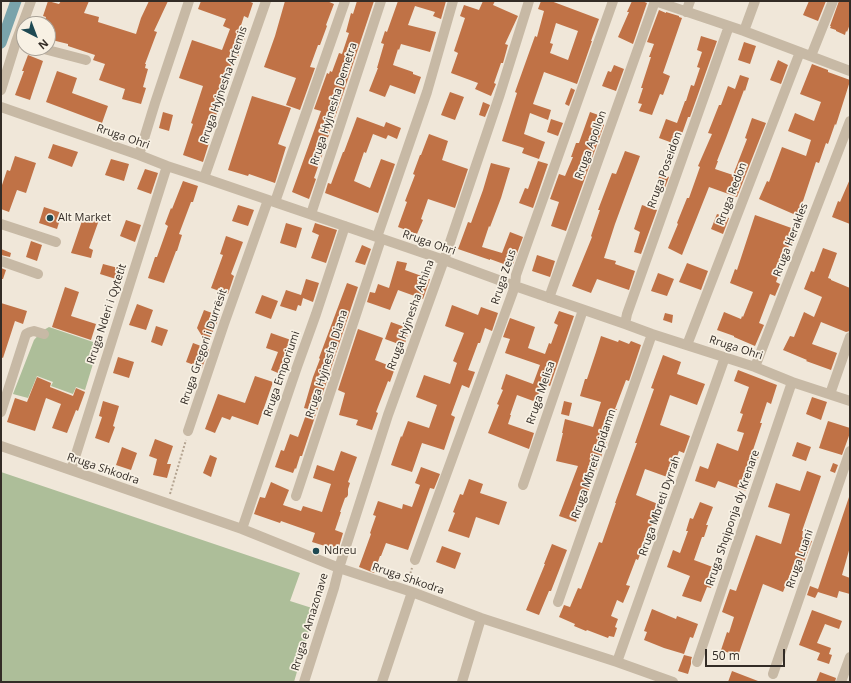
<!DOCTYPE html>
<meta charset="utf-8">
<style>
body{margin:0}
#map{position:relative;width:851px;height:683px;overflow:hidden;background:#f0e7d9;font-family:"Open Sans",sans-serif}
canvas{display:block}
.frame{position:absolute;inset:0;border:2px solid #332c26;pointer-events:none}
.north{position:absolute;left:16px;top:16px;width:40px;height:40px;box-sizing:border-box;background:#f8f1e4;border:1px solid #a9a298;border-radius:50%;rotate:138deg;font-size:11px;font-weight:700;line-height:16px;text-align:center;color:#332c26}
.north::after{content:'';display:block;margin:auto;width:14px;height:18px;background:#1e4952;clip-path:polygon(50% 0,100% 100%,50% 72%,0 100%)}
.scale{position:absolute;left:705px;top:649px;width:80px;height:18px;box-sizing:border-box;border:2px solid #332c26;border-top:0;padding-left:5px;font-size:12px;line-height:14px;white-space:nowrap;color:#332c26;-webkit-text-stroke:3px #f8f1e4;paint-order:stroke}
</style>
<div id="map">
<canvas width="851" height="683"></canvas>
<div class="frame"></div>
<div class="north">N</div>
<div class="scale">50 m</div>
</div>
<script>
const ctx = document.querySelector('canvas').getContext('2d');
ctx.lineJoin = 'round';
function fillPath(path, color) { ctx.fillStyle = color; ctx.fill(path, 'evenodd'); }
const poly = rows => new Path2D(rows.map(r => 'M' + r).join(''));
function trace(path, color, width, dash) { ctx.strokeStyle = color; ctx.lineWidth = width; ctx.lineCap = dash ? 'butt' : 'round'; ctx.setLineDash(dash || []); ctx.stroke(path); }
function label(font, color, halo, rows, align = 'center') {
  ctx.font = font + ' "Open Sans",sans-serif'; ctx.lineWidth = 3.5; ctx.setLineDash([]); ctx.textBaseline = 'middle'; ctx.strokeStyle = halo; ctx.fillStyle = color; for (const [text, x, y, turn = 0] of rows) {
    ctx.save(); ctx.translate(x, y); ctx.rotate((+turn || 0) * Math.PI / 180); ctx.textAlign = isNaN(turn) ? turn : align; if (halo) ctx.strokeText(text, 0, 0); ctx.fillText(text, 0, 0); ctx.restore();
  }
}
const green = poly([
 [49,327,99,344,85,390,76,387,73,394,51,386,53,382,37,376,28,398,13,394,34,340,42,331],
 [1,472,300,573,290,601,315,609,294,682,1,682]
]);
const canal = poly([
 [1,43,16,1]
]);
const building = poly([
 [48,1,59,4,61,1,89,1,84,13,99,17,98,22,136,34,141,18,149,1,168,1,154,31,157,32,145,64,146,64,145,68,148,69,143,87,146,88,141,104,122,99,125,89,99,80,105,64,93,60,95,55,68,46,68,44,48,39,48,24,44,24,46,17,43,16],
 [201,1,248,1,253,3,248,18,244,16,238,35,245,38,238,57,234,56,222,95,223,95,207,143,209,143,203,162,183,155,193,124,191,123,203,86,179,78,192,40,222,50,230,29,223,26,226,19,198,9],
 [285,1,327,1,334,4,326,25,327,26,320,45,318,45,310,67,315,68,300,110,286,105,296,78,264,67,275,36],
 [357,1,374,1,342,97,323,152,323,153,314,178,316,179,309,199,292,192,321,111,314,109,327,73,329,74,330,71,332,72,339,53,342,54,349,33,346,32,351,13,353,14],
 [398,1,446,1,441,19,433,16,435,12,415,6,408,25,436,32,430,52,401,44,399,50,398,49,393,65,413,72,413,74,421,77,415,94,390,85,385,97,369,91,378,68,377,68,384,44,381,43,385,31,387,32],
 [483,1,495,1,493,5,518,16,505,44,508,45,503,63,501,63,494,83,496,84,491,96,475,89,478,83,451,73,458,53,454,51,465,18,460,16,464,5,479,10],
 [541,1,551,1,599,19,591,41,592,41,577,84,544,72,533,104,551,110,548,120,530,113,524,134,545,142,539,159,522,153,524,148,502,141,517,93,515,92,535,36,537,37,544,11,538,9],
 [556,23,578,31,568,60,550,53,553,44,550,43],
 [632,1,642,1,647,3,633,44,618,37,629,12,627,12],
 [809,1,826,1,818,21,803,15],
 [839,1,850,1,850,24,847,32,846,31,845,35,836,31,836,30,830,28,831,26,830,26],
 [659,10,666,13,666,12,679,16,679,17,682,18,663,73,670,76,663,95,660,94,652,115,639,111,642,104,638,103,643,88,641,88,651,57,649,57,654,44,647,42],
 [701,36,717,41,690,117,688,117,678,145,659,138,666,119,677,123,685,101,686,101,691,85,694,86,700,68,697,67,702,52,697,50],
 [744,42,756,46,750,64,738,60],
 [28,55,43,61,30,100,15,95,24,71,22,71],
 [778,60,788,65,781,84,770,80],
 [812,64,828,70,828,72,850,80,850,81,836,125,835,124,828,144,826,143,819,163,816,162,798,216,759,199,767,181,769,182,782,147,806,156,811,140,788,131,795,113,814,121,821,102,800,94],
 [614,65,624,69,616,91,602,86,608,71,611,72],
 [57,71,77,78,72,93,108,106,102,123,46,102],
 [740,75,749,78,745,91,744,90,726,138,717,161,718,161,715,169,733,175,747,139,745,138,752,118,766,123,737,197,709,187,682,255,668,248,678,224,677,223,687,198,689,198,700,167,698,166,712,134,708,133,719,105,721,105,728,86,735,89],
 [571,88,575,90,569,106,565,104],
 [450,92,464,97,455,120,441,115],
 [252,96,291,108,278,144,286,147,275,183,249,174,248,176,228,170],
 [483,102,490,105,485,117,479,115],
 [163,112,173,115,169,131,159,128],
 [590,112,604,117,602,124,604,125,566,231,551,226,559,202,550,199,559,174,565,176,573,157,571,157,576,143,579,143],
 [357,117,384,127,386,122,401,128,397,139,388,135,386,139,373,134,366,153,364,152,354,181,370,188,381,159,395,164,378,213,325,193,328,183,331,184,343,152,344,152],
 [551,119,563,123,558,136,547,132],
 [429,134,448,141,442,160,468,169,455,208,428,199,421,219,423,220,417,234,398,227,407,202,405,201,415,175,413,174,420,155,421,155],
 [53,144,78,152,72,167,48,158],
 [625,151,640,156,615,224,604,258,616,261,615,264,635,271,629,290,597,279,591,293,572,286,592,237,591,236,600,210,598,210,612,173,616,174],
 [15,156,36,163,26,193,17,190,9,212,1,209,1,188,7,170,10,171],
 [111,159,129,164,124,181,105,175],
 [538,161,548,164,533,208,519,203,525,188,528,189],
 [491,163,510,168,501,198,490,227,489,226,482,247,502,253,510,232,523,237,512,267,490,259,490,260,458,249,468,222,471,223,483,190],
 [145,169,158,173,151,194,137,189],
 [660,174,669,177,663,193,654,191],
 [850,179,850,224,832,217,838,201,840,202],
 [183,181,198,186,193,202,191,202,179,234,182,235,177,251,176,251,164,283,148,278,155,257,157,257,168,226,165,224,171,208,172,209],
 [238,205,254,210,248,226,232,221],
 [642,205,657,210,641,254,634,252,640,232,634,229],
 [44,207,62,213,57,229,39,223],
 [717,214,729,218,723,234,711,229],
 [84,215,99,220,89,248,93,250,91,258,71,253],
 [755,215,797,230,791,246,789,246,776,282,780,284,775,296,770,294,759,323,764,325,755,346,734,337,734,336,717,330,724,312,741,319,742,316,743,317,753,292,730,283,735,269,737,270],
 [126,220,141,225,135,242,120,236],
 [286,223,302,228,296,248,280,243],
 [315,223,337,230,326,263,311,258,319,235,312,232],
 [226,236,243,242,231,274,234,276,228,294,211,288,223,255,220,254],
 [31,241,42,245,37,261,26,257],
 [362,245,371,249,365,265,355,262],
 [823,248,837,253,828,278,831,279,831,280,850,288,850,331,846,332,821,322,812,344,837,353,831,370,806,361,807,360,783,350,790,336,794,337,804,312,814,317,822,297,804,289,811,271,814,272],
 [1,249,11,253,10,257,1,255],
 [537,255,555,261,550,277,532,271],
 [397,261,407,263,405,270,430,279,423,299,398,290,390,310,367,302,370,292,375,293,378,284,389,288],
 [687,263,708,271,701,290,679,282],
 [103,264,122,269,119,280,100,274],
 [1,268,6,270,3,279,1,279],
 [658,273,674,279,667,296,651,291],
 [306,279,319,283,313,302,303,298,301,306,298,305,296,311,280,306,286,290,301,295],
 [347,283,358,287,302,456,300,456,296,469,295,468,293,473,275,467,281,450,284,451,290,434,298,437,308,409,304,408,313,377,320,359,319,358],
 [65,287,79,292,71,316,96,324,91,340,52,327],
 [262,295,278,301,271,319,255,313],
 [1,303,27,311,23,324,15,321,3,358,1,357],
 [137,304,153,310,146,330,129,325],
 [452,305,478,315,481,307,498,313,492,331,485,328,480,343,478,343,468,370,475,372,469,388,462,385,451,415,455,417,444,450,422,443,412,472,391,465,401,436,402,437,408,421,429,428,437,405,416,397,424,375,450,384,457,363,453,361,464,333,445,326],
 [204,310,220,316,207,344,197,328],
 [559,311,574,316,550,386,542,383,536,402,517,395,510,415,511,415,508,424,534,433,529,449,488,433,499,405,497,404,503,390,501,389,506,374,533,384,540,365,505,353,510,339,503,337,510,318,535,327,528,348,545,354,549,343,551,344,558,325,554,323],
 [665,313,673,315,672,323,663,320],
 [391,322,410,329,404,346,385,339],
 [156,326,168,330,162,346,151,342],
 [358,329,383,338,375,360,395,368,390,382,388,381,376,412,378,413,372,430,356,425,358,420,339,415,345,393,338,390],
 [271,333,291,340,284,359,290,361,285,376,271,370,278,352,266,348],
 [601,336,618,342,619,340,629,344,631,341,641,345,629,381,626,380,615,409,617,409,606,440,607,441,588,492,587,491,576,522,559,516,578,466,556,461,563,433,562,433,565,419,593,427,601,402,580,396,585,379,587,379,596,352],
 [193,343,209,349,202,368,186,362],
 [663,355,681,362,677,374,705,384,697,405,670,395,660,425,690,436,684,453,679,451,670,478,645,469,636,495,658,504,653,519,654,519,638,560,636,559,626,585,630,586,623,603,617,600,611,616,618,619,615,627,617,628,614,637,609,636,608,638,587,630,586,631,574,626,575,624,559,617,564,605,570,607,578,588,581,589,599,542,602,543,616,503,615,503,637,443,635,443,654,389,651,388],
 [118,357,134,362,129,378,113,373],
 [738,370,777,385,771,404,767,402,760,423,762,423,753,450,760,453,746,491,718,481,715,488,695,481,700,466,708,469,717,443,738,451,744,433,737,431,743,414,740,413,749,387,734,381],
 [255,376,273,382,258,425,232,416,230,420,222,417,215,433,205,429,218,394,245,403],
 [37,377,51,383,50,387,73,396,76,388,85,392,78,411,76,410,67,433,52,428,61,404,46,398,35,431,7,422,15,398,27,402],
 [812,397,827,402,821,420,806,414],
 [103,401,119,406,113,426,115,427,109,443,95,438,102,417,99,416],
 [564,401,572,403,569,416,561,414],
 [828,421,850,428,850,433,842,455,819,448],
 [155,439,173,446,167,464,171,464,167,478,153,475,157,459,149,456],
 [797,442,811,447,806,461,792,456],
 [122,447,137,453,131,470,116,465],
 [341,451,357,457,348,482,350,483,348,489,348,495,347,497,345,498,340,512,341,512,335,530,343,533,338,550,312,542,315,533,281,521,280,523,254,514,260,497,265,498,271,482,289,490,283,505,301,511,303,506,322,512,331,484,313,478,317,465,334,471],
 [210,455,217,458,211,477,203,473],
 [833,463,838,465,835,473,830,471],
 [421,467,440,474,434,489,430,488,408,550,386,543,381,556,380,556,374,573,359,567,371,534,370,533,376,516,373,515,378,501,402,509,403,504,412,507,420,485,415,483],
 [807,471,821,476,802,531,803,531,802,537,812,541,801,570,793,567,783,592,763,584,738,656,721,650,727,632,729,633,734,617,722,612,730,589,736,591,756,535,781,544,790,514,768,507,776,483,800,491],
 [469,479,483,484,480,493,507,502,499,525,476,517,469,538,448,531,455,513,453,512,460,494,463,495],
 [849,497,850,498,850,547,842,575,850,578,850,594,839,591,837,598,818,592,815,598,807,595,810,586,818,589],
 [700,502,713,507,706,525,708,525,704,537,702,537,694,560,718,569,711,588,707,587,701,602,682,596,690,576,667,567,673,550,680,553,688,531,686,531,690,518,693,519],
 [552,544,567,550,551,591,549,591,539,615,526,610,545,564,544,564],
 [442,546,461,553,455,569,436,562],
 [652,609,676,619,677,616,698,624,693,638,690,637,684,654,664,648,644,640,647,632,644,631],
 [812,610,842,621,839,629,825,624,817,643,831,648,829,654,832,655,829,664,817,660,820,653,799,645],
 [684,655,692,657,691,660,691,664,688,674,678,671],
 [732,671,758,681,758,682,728,682],
 [820,672,836,678,835,682,816,682]
]);
const path = poly([
 [170,494,186,440],
 [408,581,412,568]
]);
const minor = poly([
 [686,12,690,1],
 [744,31,755,1],
 [40,48,86,60],
 [811,56,833,1],
 [1,90,16,42,31,1],
 [1,107,139,155,167,166,204,178,444,260,515,286,625,324,652,334,755,367,792,382,850,401],
 [139,155,155,103,189,1],
 [204,178,266,1],
 [275,202,345,1],
 [311,214,381,1],
 [1,224,56,242],
 [377,237,427,92,453,1],
 [1,261,38,274],
 [549,298,655,1,744,31,850,71],
 [625,324,627,314,729,26],
 [687,345,800,52],
 [755,367,850,121],
 [830,394,850,337],
 [1,412,26,334,30,332,34,331,44,334],
 [188,431,224,324,268,200],
 [1,446,242,529,339,568,412,592,481,618,617,662,673,682],
 [71,470,167,166],
 [523,485,583,310],
 [296,496,381,239],
 [242,529,297,367,316,314,345,226],
 [415,560,515,286,516,275,613,1],
 [558,602,652,334],
 [617,662,725,357],
 [697,662,792,382],
 [773,674,850,451],
 [304,682,334,588,339,568,388,415,444,260,499,97,529,1],
 [382,682,412,592],
 [462,682,481,618],
 [841,682,850,657]
]);
const markers = [
 [50,218,4,"#1e4952"],
 [316,551,4,"#1e4952"]
];
const streetNames = [
 ["Rruga Hyjnesha Artemis",224,85,-71],
 ["Rruga Hyjnesha Demetra",334,104,-72],
 ["Rruga Ohri",123,137,19],
 ["Rruga Apollon",591,145,-70],
 ["Rruga Poseidon",665,170,-70],
 ["Rruga Redon",732,194,-69],
 ["Rruga Herakles",791,240,-69],
 ["Rruga Ohri",429,243,19],
 ["Rruga Zeus",504,277,-72],
 ["Rruga Nderi i Qytetit",107,314,-72],
 ["Rruga Hyjnesha Athina",411,315,-70],
 ["Rruga Gregori i Durrësit",204,347,-71],
 ["Rruga Ohri",736,348,18],
 ["Rruga Hyjnesha Diana",327,364,-72],
 ["Rruga Emporiumi",282,374,-71],
 ["Rruga Melisa",541,393,-71],
 ["Rruga Mbreti Epidamn",594,464,-71],
 ["Rruga Shkodra",103,469,19],
 ["Rruga Mbreti Dyrrah",660,506,-71],
 ["Rruga Shqiponja dy Krenare",733,518,-71],
 ["Rruga Luani",800,559,-71],
 ["Rruga Shkodra",408,579,19],
 ["Rruga e Amazonave",310,622,-73]
];
const poiNames = [
 ["Alt Market",58,218],
 ["Ndreu",324,551]
];
fillPath(green, '#adbe99');
trace(canal, '#79a3ab', 11);
fillPath(building, '#c07246');
trace(path, '#b3a390', 2, [2, 2]);
trace(minor, '#c7b9a5', 10);
for (const [x, y, r, color] of markers) { const dot = new Path2D(); dot.arc(x, y, r, 0, 2 * Math.PI); ctx.fillStyle = color; ctx.fill(dot); trace(dot, '#f8f1e4', 1.5); }
label('11px', '#332c26', '#f8f1e4', streetNames);
label('11px', '#332c26', '#f8f1e4', poiNames, 'left');
</script>
